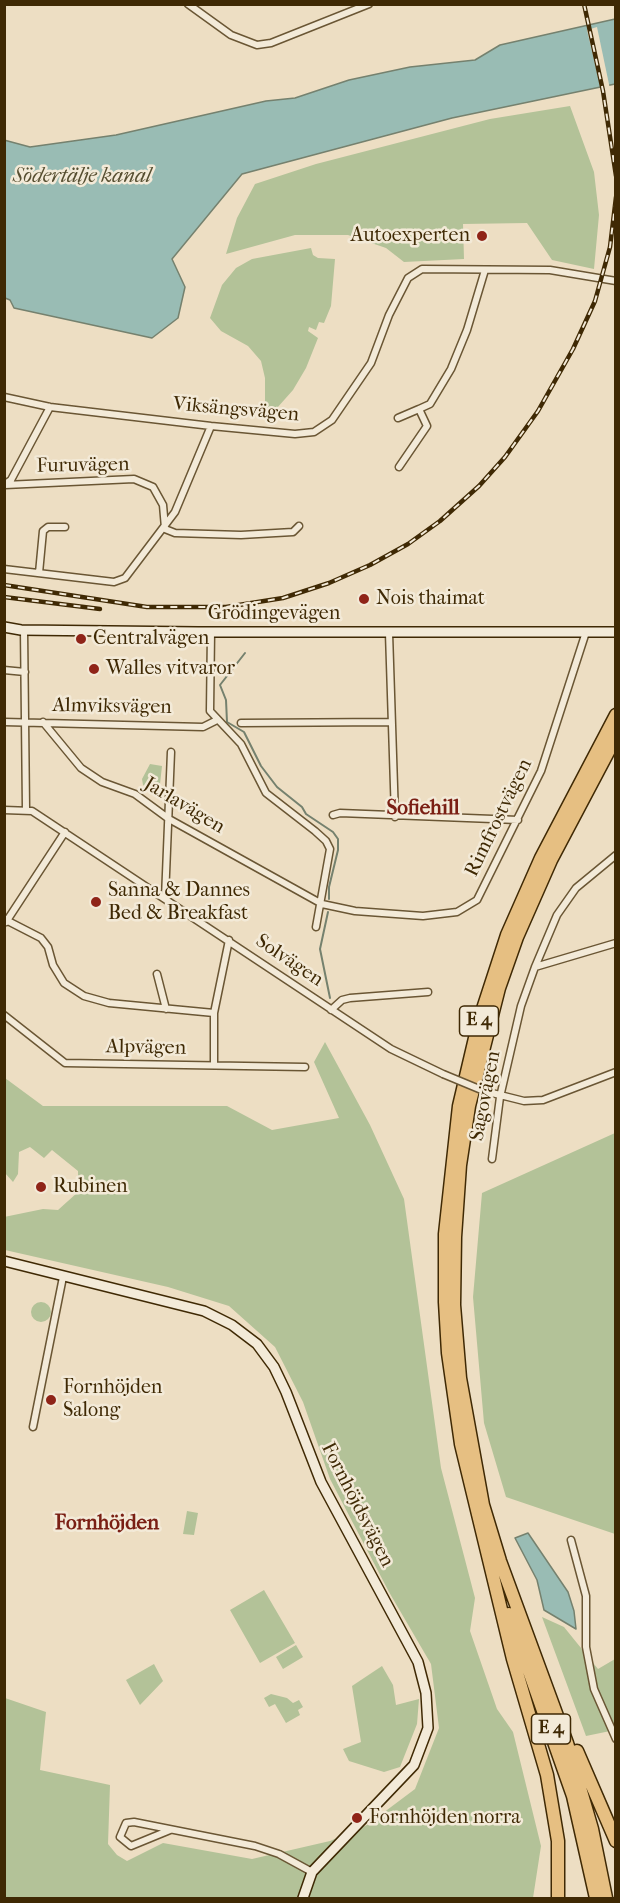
<!DOCTYPE html>
<meta charset="utf-8">
<style>
body{margin:0}
#map{position:relative;width:620px;height:1903px;overflow:hidden;background:#eddec3;font-family:"IM FELL French Canon",serif}
canvas{display:block}
.frame{position:absolute;inset:0;border:6px solid #3f2904;pointer-events:none}
</style>
<div id="map">
<canvas width="620" height="1903"></canvas>
<div class="frame"></div>
</div>
<script>
const ctx = document.querySelector('canvas').getContext('2d');
ctx.lineJoin = 'round';
function fillPath(path, color) { ctx.fillStyle = color; ctx.fill(path, 'evenodd'); }
const poly = rows => new Path2D(rows.map(r => 'M' + r).join(''));
function trace(path, color, width, dash) { ctx.strokeStyle = color; ctx.lineWidth = width; ctx.lineCap = dash ? 'butt' : 'round'; ctx.setLineDash(dash || []); ctx.stroke(path); }
function label(font, color, halo, rows, align = 'center') {
  ctx.font = font + ' "IM FELL French Canon",serif'; ctx.lineWidth = 5; ctx.setLineDash([]); ctx.textBaseline = 'middle'; ctx.strokeStyle = halo; ctx.fillStyle = color; for (const [text, x, y, turn = 0] of rows) {
    ctx.save(); ctx.translate(x, y); ctx.rotate((+turn || 0) * Math.PI / 180); ctx.textAlign = isNaN(turn) ? turn : align; if (halo) ctx.strokeText(text, 0, 0); ctx.fillText(text, 0, 0); ctx.restore();
  }
}
const green = poly([
 [570,106,594,172,599,215,594,269,552,260,527,223,463,224,464,259,404,262,386,248,348,235,295,235,226,254,237,218,255,184,316,164,490,119],
 [311,248,313,255,318,258,335,259,331,306,324,323,319,322,316,330,309,327,308,331,318,338,306,368,293,390,277,408,265,408,265,378,261,361,248,346,221,331,210,318,222,285,236,268,252,259],
 [150,764,162,766,160,784,154,789,147,788,143,785,142,779],
 [325,1042,370,1125,404,1199,441,1468,475,1598,470,1631,497,1709,513,1732,541,1846,533,1898,5,1898,5,1698,46,1712,40,1770,110,1785,108,1844,117,1855,127,1861,163,1843,252,1859,330,1841,367,1825,415,1789,439,1728,431,1664,389,1592,330,1479,303,1402,275,1347,229,1306,168,1287,5,1250,4,1217,43,1209,58,1210,78,1192,78,1171,52,1150,44,1158,30,1147,19,1152,18,1174,13,1182,5,1173,5,1078,43,1106,227,1106,272,1130,339,1118,314,1062],
 [615,1133,615,1534,506,1497,484,1423,473,1297,482,1193],
 '31 1312a10 10 0 1 1 20 0a10 10 0 1 1-20 0Z',
 [187,1511,198,1513,194,1535,183,1534],
 [264,1590,295,1643,260,1663,230,1610],
 [542,1617,564,1627,598,1669,615,1659,615,1730,586,1736],
 [296,1645,303,1657,283,1669,276,1657],
 [154,1664,163,1681,140,1705,126,1680],
 [382,1666,393,1685,396,1705,419,1699,417,1724,400,1767,384,1772,349,1761,343,1749,361,1742,352,1686],
 [271,1694,287,1698,293,1703,299,1700,303,1707,298,1710,300,1715,286,1723,275,1704,269,1707,264,1698]
]);
const water = poly([
 [615,19,615,84,452,118,242,174,172,259,185,287,178,318,152,338,14,308,10,300,5,298,4,140,30,147,116,135,266,101,295,98,349,80,410,67,475,60,500,45,615,19],
 [528,1533,568,1592,574,1611,576,1629,544,1610,537,1580,515,1538,528,1533]
]);
const pier = poly([
 [597,27,610,89,601,90,587,30]
]);
const stream = poly([
 [245,653,220,685,226,700,227,722,244,732,261,766,277,787,302,807,306,814,333,832,338,839,338,850,329,887,329,899],
 [328,912,320,949,330,998]
]);
const street = poly([
 [188,4,231,35,257,45,271,43,369,4],
 [4,397,50,407,211,426,295,434,314,432,332,420,371,363,389,315,408,278,422,269,550,270,616,281],
 [398,418,419,409],
 [399,467,427,426,419,409,430,404,451,369,467,330,485,270],
 [5,484,11,480,50,407],
 [5,485,134,479,153,487,163,505,165,528],
 [165,529,175,533,241,535,293,532,299,526],
 [4,569,114,582,125,578,175,512,211,426],
 [39,573,43,531,48,527,65,527],
 [24,630,26,809],
 [211,632,210,711,241,744,266,793,315,831,326,841,330,849,316,927],
 [389,633,395,817],
 [4,670,25,672],
 [4,722,203,727,217,720],
 [43,722,81,768,102,782,135,794,169,819,322,904,355,911,423,916,457,912,477,900,541,771,586,632],
 [241,723,390,722],
 [4,810,32,811,391,1049,443,1074],
 [333,815,340,813,518,820],
 [165,898,171,752],
 [4,919,41,938,48,947,53,965,64,983,84,996,109,1003,214,1013],
 [6,922,65,832],
 [535,967,616,943],
 [157,974,166,1009],
 [331,1010,342,1000,350,998,428,992],
 [4,1015,65,1063,305,1067],
 [214,1065,214,1013,229,940],
 [484,1091,524,1101,543,1100,616,1072],
 [492,1159,500,1097,521,1006,535,967,557,915,576,888,616,855],
 [33,1427,63,1277],
 [571,1540,586,1596,586,1647,594,1689,616,1739],
 [170,1830,131,1846,120,1837,126,1823,134,1822,255,1846,279,1854,312,1872]
]);
const secondary = poly([
 [4,627,21,630,198,632,616,632],
 [4,1261,204,1311,232,1325,257,1344,274,1367,286,1392,321,1482,418,1662,426,1693,428,1728,414,1765,312,1872,303,1898]
]);
const highway = poly([
 [509,1614,573,1796,596,1898],
 [577,1751,616,1841],
 [558,1898,558,1841,547,1775,513,1659,461,1444,448,1353,445,1302,445,1234,459,1106,479,1021,507,935,541,858,616,715],
 [606,1898,592,1829,567,1743,500,1561,483,1505,460,1378,454,1305,455,1237,460,1165,469,1106,499,988,517,937,551,860,616,737]
]);
const rail = poly([
 [584,4,603,91,616,176],
 [4,585,147,607,226,607,283,598,329,583,370,565,408,544,440,521,479,486,505,457,538,411,573,349,595,301,610,247,616,197],
 [4,597,100,609]
]);
const streetBridge = poly([
 [443,1074,484,1091]
]);
const markers = [
 [482,236,6,"#8f2418"],
 [364,599,6,"#8f2418"],
 [81,639,6,"#8f2418"],
 [94,669,6,"#8f2418"],
 [96,902,6,"#8f2418"],
 [41,1187,6,"#8f2418"],
 [51,1400,6,"#8f2418"],
 [357,1818,6,"#8f2418"]
];
const shields = [
 [479,1021,39],
 [551,1729,39]
];
const shieldNames = [
 ["E 4",479,1021],
 ["E 4",551,1729]
];
const poiNames = [
 ["Autoexperten",470,236,"right"],
 ["Nois thaimat",376,599],
 ["Centralvägen",93,639],
 ["Walles vitvaror",106,669],
 ["Sanna & Dannes",108,891],
 ["Bed & Breakfast",108,914],
 ["Rubinen",53,1187],
 ["Fornhöjden",63,1388],
 ["Salong",63,1411],
 ["Fornhöjden norra",369,1818]
];
const streetNames = [
 ["Viksängsvägen",236,410,5],
 ["Furuvägen",83,466,-1],
 ["Grödingevägen",274,614],
 ["Almviksvägen",112,707,1],
 ["Jarlavägen",184,806,31],
 ["Rimfrostvägen",499,818,-64],
 ["Solvägen",289,961,34],
 ["Alpvägen",146,1048,1],
 ["Sagovägen",486,1096,-79],
 ["Fornhöjdsvägen",357,1505,63]
];
const waterNames = [
 ["Södertälje kanal",82,177]
];
const neighbourhoodNames = [
 ["Sofiehill",423,809],
 ["Fornhöjden",107,1524]
];
fillPath(green, '#b3c298');
fillPath(water, '#99bcb4');
trace(water, '#75816e', 1.5);
fillPath(pier, '#eddec3');
trace(stream, '#75816e', 2);
trace(street, '#6a5634', 9);
trace(secondary, '#3f2904', 12);
trace(highway, '#3f2904', 15);
trace(street, '#f3ead8', 6);
trace(secondary, '#f3ead8', 9);
trace(highway, '#e6bf82', 12);
trace(rail, '#3f2904', 4.5);
trace(rail, '#f3ead8', 2, [7]);
trace(streetBridge, '#6a5634', 9, []);
trace(streetBridge, '#f3ead8', 6);
for (const [x, y, r, color] of markers) { const dot = new Path2D(); dot.arc(x, y, r, 0, 2 * Math.PI); ctx.fillStyle = color; ctx.fill(dot); trace(dot, '#f3ead8', 2); }
for (const [x, y, w] of shields) { const box = new Path2D(); box.roundRect(x - w / 2, y - 15, w, 30, 4.5); ctx.fillStyle = '#f3ead8'; ctx.fill(box); trace(box, '#3f2904', 1.5); }
label('bold 18px', '#3f2904', null, shieldNames);
label('20px', '#3f2904', '#f3ead8', poiNames, 'left');
label('20px', '#3f2904', '#f3ead8', streetNames);
label('italic 21px', '#564e30', '#f3ead8', waterNames);
label('bold 21px', '#7a1f14', '#f3ead8', neighbourhoodNames);
</script>
